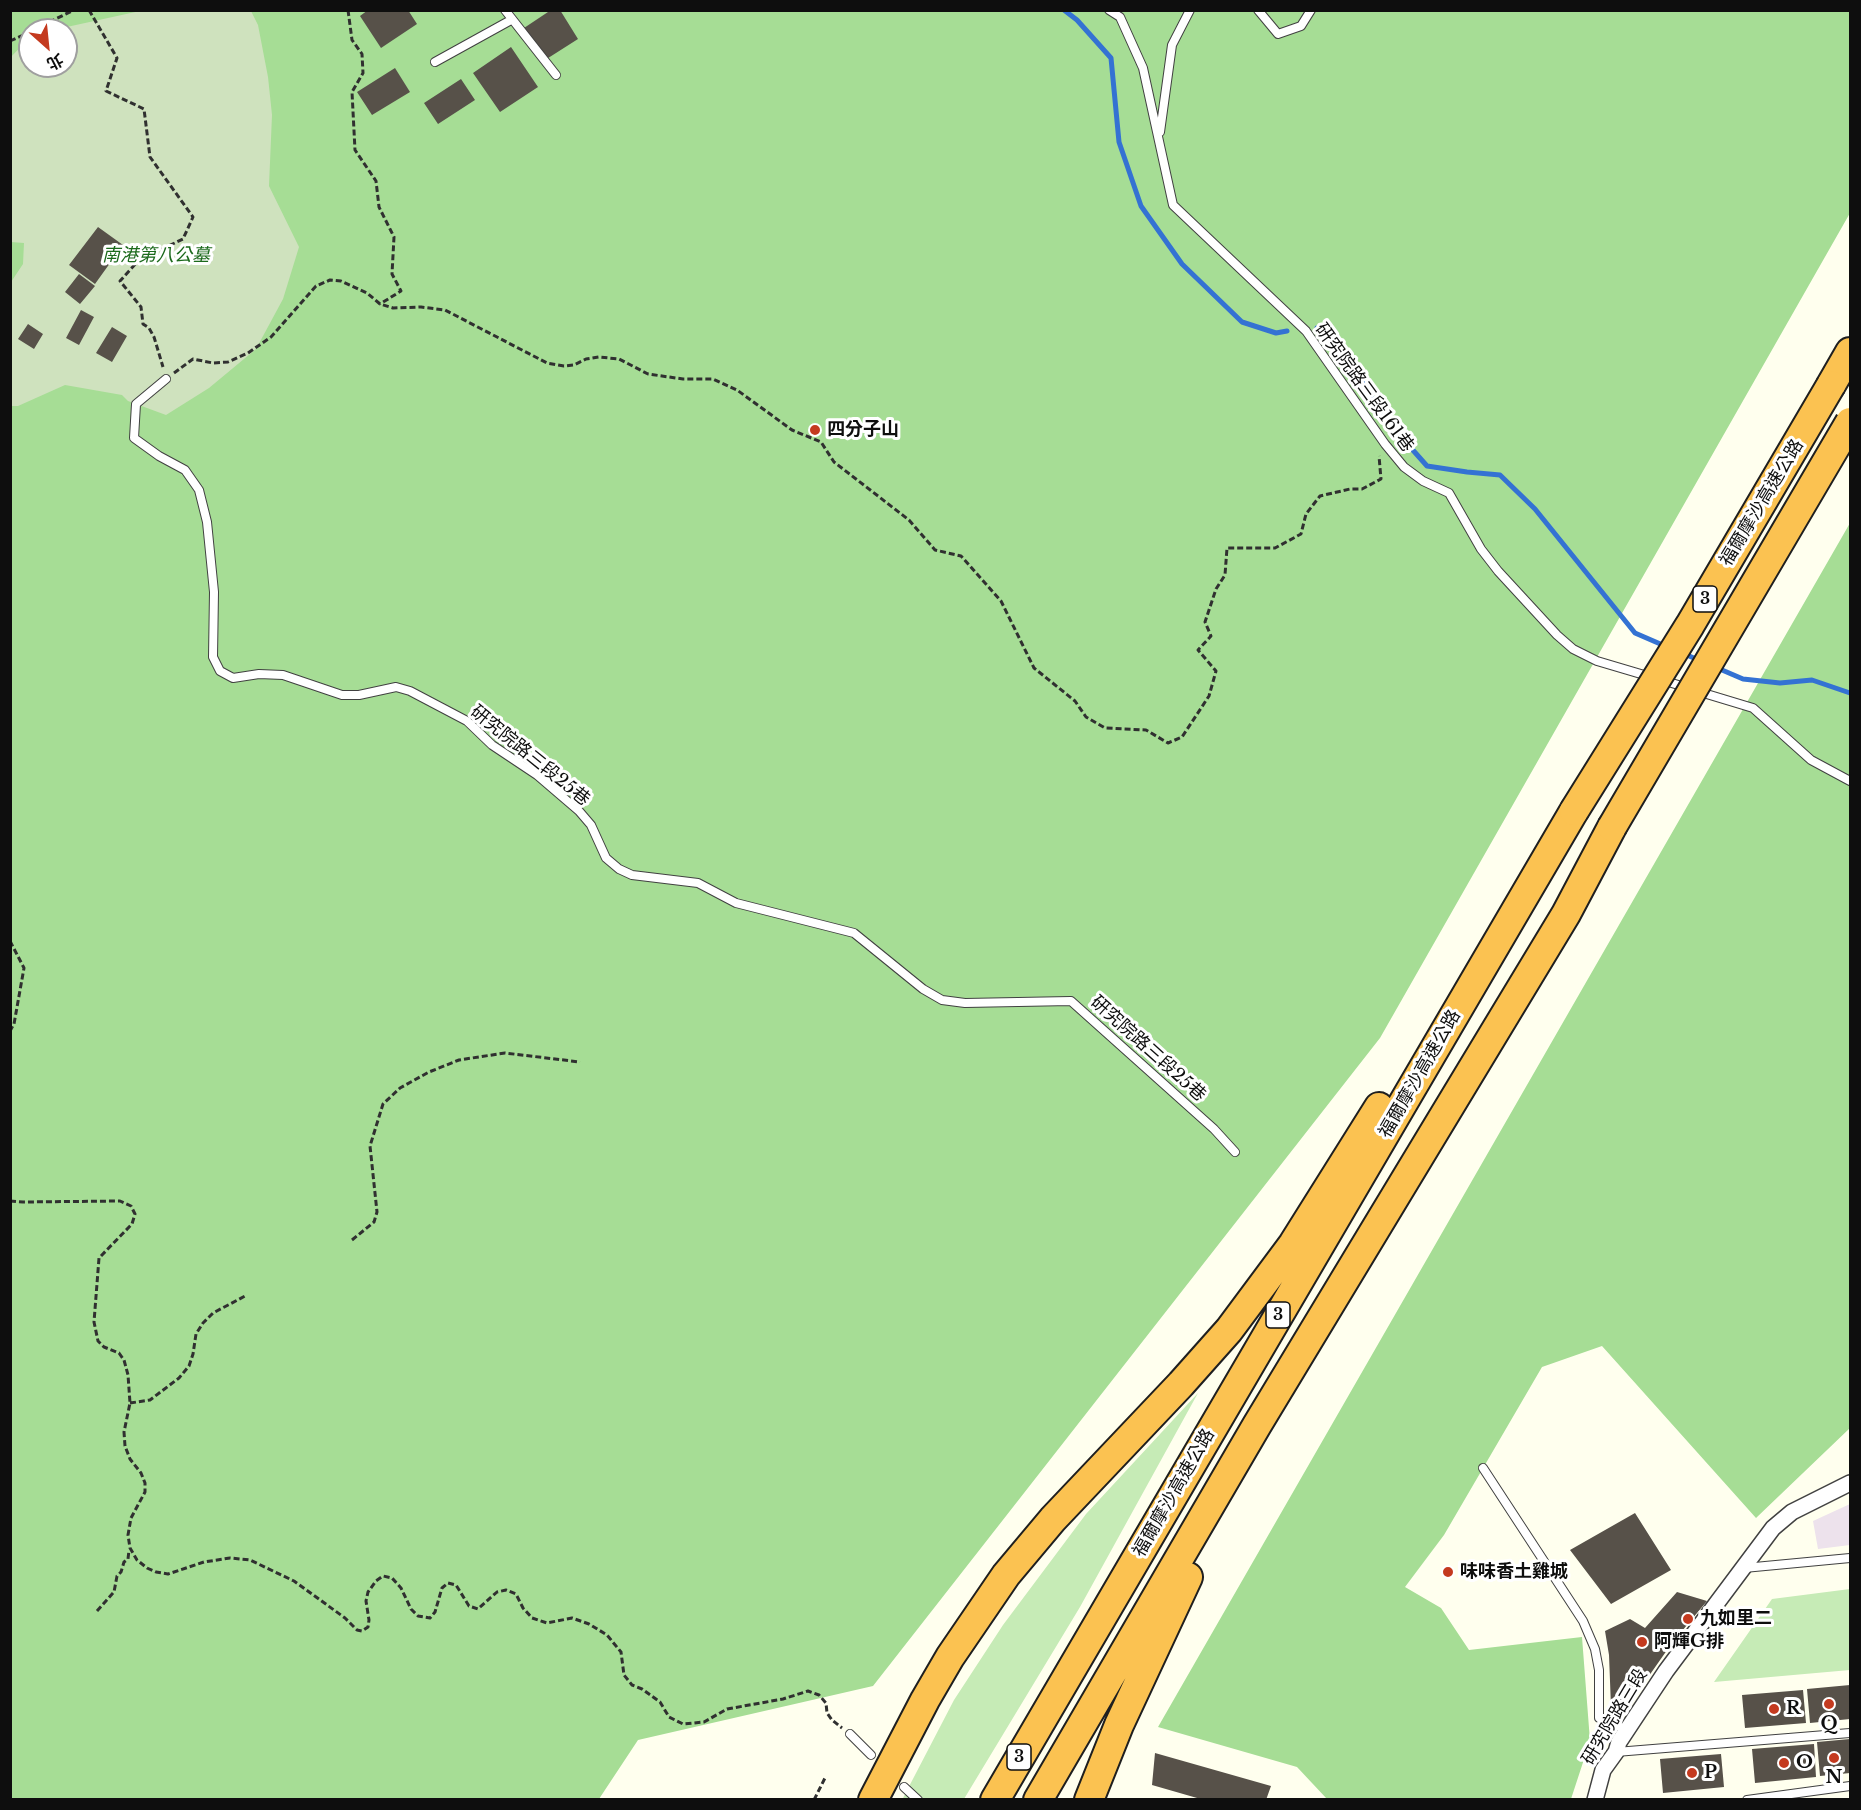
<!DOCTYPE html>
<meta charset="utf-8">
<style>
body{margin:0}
#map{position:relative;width:1861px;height:1810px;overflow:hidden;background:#ffe;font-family:"Libre Baskerville","Noto Sans TC",serif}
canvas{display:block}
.frame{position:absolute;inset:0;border:12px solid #0e0e0e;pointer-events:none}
.north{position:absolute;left:18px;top:18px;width:60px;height:60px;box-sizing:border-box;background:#fff;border:2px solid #9f9f9f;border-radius:50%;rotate:153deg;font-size:16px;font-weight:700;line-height:24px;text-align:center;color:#0e0e0e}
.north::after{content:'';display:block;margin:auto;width:21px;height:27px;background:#c43a1f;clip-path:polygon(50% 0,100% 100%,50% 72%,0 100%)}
</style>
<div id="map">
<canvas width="1861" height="1810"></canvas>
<div class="frame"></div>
<div class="north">北</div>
</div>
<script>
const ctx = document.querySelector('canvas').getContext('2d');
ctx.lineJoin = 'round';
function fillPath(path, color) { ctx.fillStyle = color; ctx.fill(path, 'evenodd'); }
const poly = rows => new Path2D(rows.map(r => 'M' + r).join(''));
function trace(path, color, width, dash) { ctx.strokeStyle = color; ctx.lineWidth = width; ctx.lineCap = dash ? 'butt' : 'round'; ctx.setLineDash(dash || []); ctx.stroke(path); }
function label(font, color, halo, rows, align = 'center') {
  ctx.font = font + ' "Libre Baskerville","Noto Sans TC",serif'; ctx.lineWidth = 6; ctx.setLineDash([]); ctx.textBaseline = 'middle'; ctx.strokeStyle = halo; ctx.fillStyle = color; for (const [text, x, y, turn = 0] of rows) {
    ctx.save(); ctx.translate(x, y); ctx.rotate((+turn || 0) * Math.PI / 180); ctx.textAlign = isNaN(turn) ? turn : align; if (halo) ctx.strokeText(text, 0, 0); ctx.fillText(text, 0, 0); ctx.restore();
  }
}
const industrial = poly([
 [1850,1504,1850,1545,1818,1549,1813,1521]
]);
const green = poly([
 [1198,1393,1080,1607,964,1799,902,1800,954,1700,1003,1625,1086,1514],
 [1850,1589,1850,1670,1714,1682,1772,1599]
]);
const forest = poly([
 [11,11,1850,11,1850,213,1380,1038,873,1686,638,1740,599,1799,11,1800],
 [30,30,66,30,66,66,30,66],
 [1850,523,1850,1428,1756,1518,1602,1346,1542,1367,1444,1535,1405,1587,1441,1608,1469,1650,1582,1637,1590,1741,1571,1799,1327,1799,1297,1767,1158,1727]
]);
const cemetery = poly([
 [140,11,251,11,258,25,268,77,272,115,269,186,299,247,283,299,256,349,209,388,166,415,128,401,122,395,65,385,18,406,11,406,11,282,23,264,24,243,11,242,10,58,30,37,30,66,66,66,66,30,53,30]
]);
const stream = poly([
 [1064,10,1077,20,1111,58,1119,142,1141,206,1182,264,1242,322,1276,333,1287,331],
 [1317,328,1346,353,1365,387,1396,431,1427,466,1467,472,1500,475,1535,509,1635,633,1665,646],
 [1682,653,1701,661],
 [1715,667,1743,679,1780,683,1812,680,1850,693]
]);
const building = poly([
 [368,10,408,10,417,24,381,48,360,16],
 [551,10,560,10,578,39,545,60,524,28],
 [511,47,538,87,500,112,473,73],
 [395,68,410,92,372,115,357,92],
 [461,79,475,100,438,124,424,103],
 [98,227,123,245,95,284,69,265],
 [79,274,95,286,80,304,65,292],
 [81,310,94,317,79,345,66,338],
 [28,324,43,334,34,349,18,339],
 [112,327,127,336,112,362,96,353],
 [1635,1513,1671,1570,1611,1604,1570,1550],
 [1677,1592,1707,1601,1672,1643,1623,1713,1611,1707,1609,1655,1605,1631,1630,1619,1645,1628],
 [1850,1685,1850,1719,1810,1723,1807,1689],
 [1803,1690,1806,1723,1745,1728,1742,1695],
 [1850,1739,1850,1773,1820,1776,1817,1742],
 [1814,1744,1816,1777,1755,1783,1752,1749],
 [1155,1753,1271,1786,1266,1800,1204,1800,1152,1785],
 [1721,1754,1724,1787,1663,1793,1660,1759]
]);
const path = poly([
 [89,10,117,58,106,91,144,109,150,157,193,217,183,239,139,260,120,281,141,307,143,324,149,328,154,337,163,367],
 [348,10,352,40,362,54,363,73,352,92,355,150,376,181,379,207,394,237,392,274,401,291,380,304],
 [33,30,74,10],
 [10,41,30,32],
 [174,373,193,359,213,363,228,362,248,353,271,337,316,286,330,280,341,281,367,293,380,304,393,308,421,307,445,310,547,363,564,366,574,365,586,359,599,357,619,359,648,374,683,379,713,379,737,390,792,430,821,442,834,462,909,520,935,550,961,556,1001,601,1034,668,1075,701,1086,717,1105,728,1146,730,1168,743,1182,737,1209,696,1216,671,1198,650,1211,636,1205,622,1216,589,1225,575,1227,548,1275,548,1301,534,1306,514,1320,496,1350,489,1362,489,1381,479,1379,456],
 [10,941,24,968,14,1024,10,1031],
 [10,1201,23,1202,120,1201,131,1206,135,1214,132,1224,99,1258,94,1322,98,1341,104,1347,119,1353,124,1360,128,1375,130,1403,124,1432,125,1446,130,1459,141,1473,145,1483,145,1492,131,1518,128,1535,130,1548,137,1560,147,1568,156,1572,168,1574,204,1562,230,1558,250,1560,294,1581,345,1618,357,1630,362,1631,368,1627,369,1620,366,1601,368,1592,376,1581,383,1576,392,1578,401,1588,411,1609,418,1616,430,1618,435,1612,442,1588,448,1583,456,1585,469,1606,478,1609,497,1592,506,1590,516,1594,523,1608,532,1618,547,1623,572,1618,589,1624,607,1635,621,1652,624,1675,632,1685,642,1689,660,1702,669,1717,683,1724,704,1722,727,1709,783,1699,808,1691,819,1695,826,1703,827,1713,832,1720,842,1728],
 [352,1240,374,1222,377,1212,370,1146,383,1104,400,1088,429,1072,459,1060,505,1053,580,1062],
 [130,1403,150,1400,179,1378,189,1366,193,1354,196,1334,203,1323,213,1313,247,1295],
 [97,1611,114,1592,117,1576,121,1572,124,1562,128,1559,129,1550],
 [814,1800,826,1776]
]);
const lane = poly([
 [505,10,556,75],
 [1109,10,1120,17,1143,68,1173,205,1306,331,1385,444,1404,467,1423,481,1449,493,1481,549,1498,571,1557,635,1573,649,1597,661,1651,677],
 [1258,10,1278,34,1301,26,1311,10],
 [435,62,511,20],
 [1160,132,1172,45,1190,10],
 [166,379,136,404,134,438,159,456,185,470,199,490,207,522,214,592,213,657,220,671,233,678,259,674,283,675,342,695,359,695,396,687,410,691,467,721,492,745,537,775,579,811,591,825,606,858,619,869,632,875,698,883,736,903,854,933,923,989,942,1000,965,1003,1071,1001,1214,1129,1235,1152],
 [1662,680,1688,688],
 [1700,692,1753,708,1811,760,1850,781],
 [1483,1468,1583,1621,1595,1649,1599,1670,1599,1718,1627,1730],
 [1744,1568,1850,1558],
 [850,1734,871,1755],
 [1616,1752,1850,1733],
 [904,1787,918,1800],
 [1747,1800,1850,1786]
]);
const street = poly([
 [1595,1800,1603,1770,1616,1752,1619,1742,1666,1671,1773,1528,1792,1512,1850,1483]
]);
const highway = poly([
 [1831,385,1850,352],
 [873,1800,925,1700,950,1657,1006,1575,1053,1519,1181,1384,1229,1330,1293,1244,1379,1107],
 [995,1800,1574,811],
 [1038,1800,1257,1425,1566,914,1612,827],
 [1089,1800,1119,1725,1188,1577]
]);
const highwayBridge = poly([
 [1574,811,1690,625,1831,385],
 [1612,827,1850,422]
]);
const markers = [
 [815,430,6,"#c43a1f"],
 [1448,1572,6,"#c43a1f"],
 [1688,1619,6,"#c43a1f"],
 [1642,1642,6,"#c43a1f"],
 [1829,1704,6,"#c43a1f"],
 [1774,1709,6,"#c43a1f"],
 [1834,1758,6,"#c43a1f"],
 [1784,1763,6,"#c43a1f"],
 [1692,1773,6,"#c43a1f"]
];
const shields = [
 [1705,599,24],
 [1278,1315,24],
 [1019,1757,24]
];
const shieldNames = [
 ["3",1705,599],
 ["3",1278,1315],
 ["3",1019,1757]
];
const parkNames = [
 ["南港第八公墓",156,256]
];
const streetNames = [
 ["研究院路三段161巷",1364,388,54],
 ["福爾摩沙高速公路",1762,503,-59],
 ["研究院路三段25巷",530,756,39],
 ["研究院路三段25巷",1148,1049,42],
 ["福爾摩沙高速公路",1420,1074,-60],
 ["福爾摩沙高速公路",1174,1493,-60],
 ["研究院路三段",1615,1717,-59]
];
const poiNames = [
 ["四分子山",827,430],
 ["味味香土雞城",1460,1572],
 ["九如里二",1700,1619],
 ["阿輝G排",1654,1642],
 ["R",1786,1709],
 ["Q",1829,1724,"center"],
 ["O",1796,1763],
 ["P",1704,1773],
 ["N",1834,1778,"center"]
];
fillPath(industrial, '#ede2ec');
fillPath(green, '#c6ebb6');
fillPath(forest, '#a6dd95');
fillPath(cemetery, '#cfe2be');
trace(stream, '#3472d3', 5);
fillPath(building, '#575149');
trace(lane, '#414141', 10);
trace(street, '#414141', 18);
trace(highway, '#1f1f1f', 32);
trace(path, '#303030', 3, [6, 3]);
trace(lane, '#fff', 8);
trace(street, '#fff', 15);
trace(highway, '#fbc251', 28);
trace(highwayBridge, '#1f1f1f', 32, []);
trace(highwayBridge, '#fbc251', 28);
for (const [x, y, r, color] of markers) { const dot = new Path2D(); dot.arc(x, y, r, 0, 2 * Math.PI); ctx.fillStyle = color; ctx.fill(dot); trace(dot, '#fff', 2); }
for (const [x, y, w] of shields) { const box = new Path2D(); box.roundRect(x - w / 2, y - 13, w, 26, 4.5); ctx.fillStyle = '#fff'; ctx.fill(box); trace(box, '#0e0e0e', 1.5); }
label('bold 16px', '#0e0e0e', null, shieldNames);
label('italic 18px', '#1b691b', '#fff', parkNames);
label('18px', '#0e0e0e', '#fff', streetNames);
label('bold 18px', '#0e0e0e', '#fff', poiNames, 'left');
</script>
